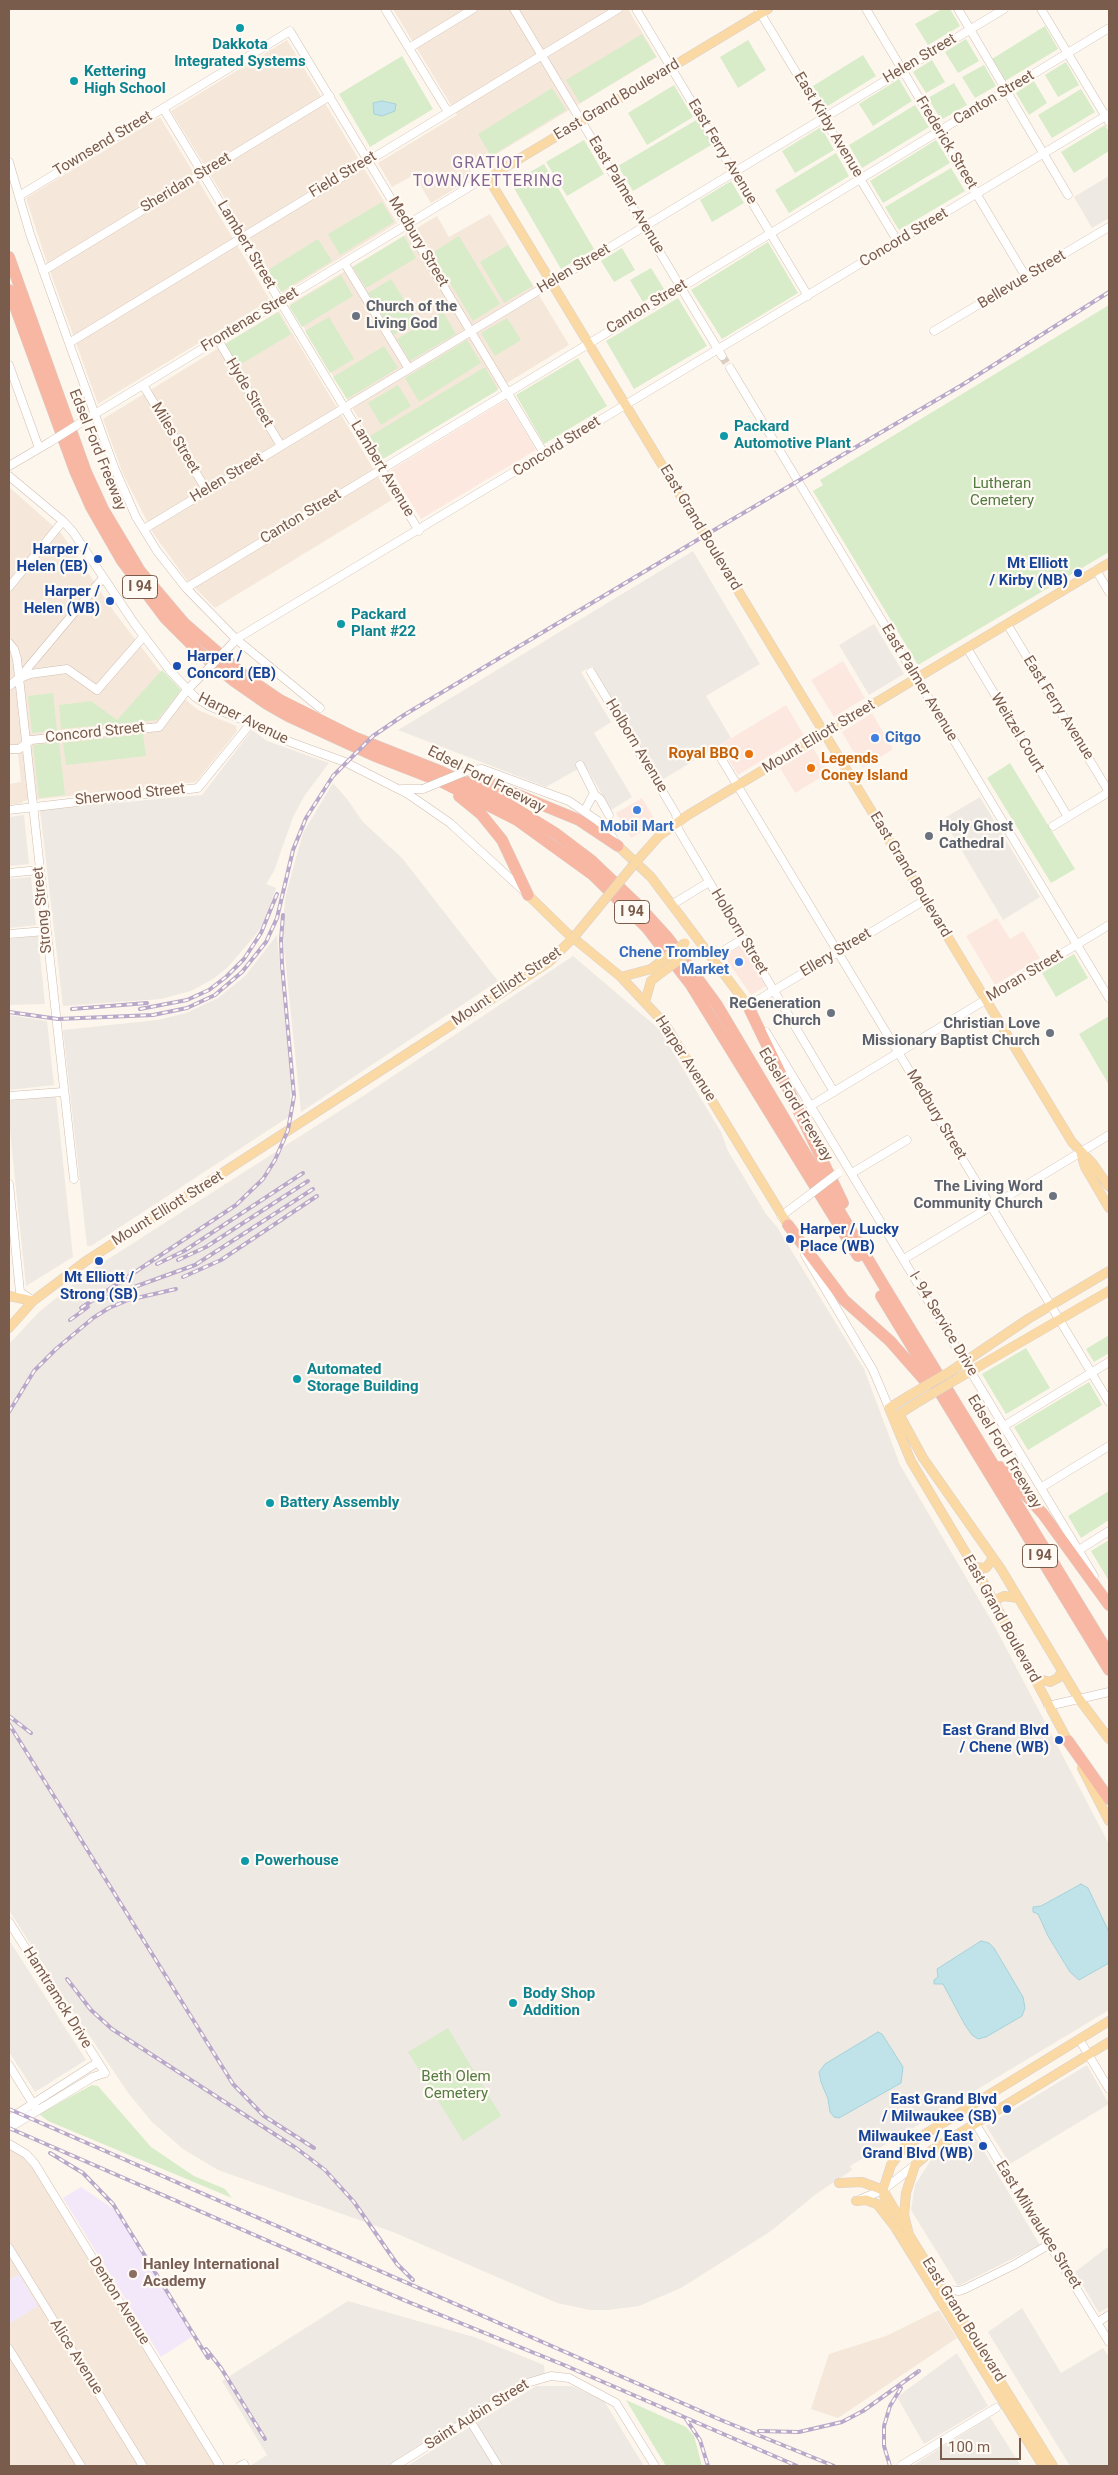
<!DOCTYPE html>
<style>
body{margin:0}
#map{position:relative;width:1118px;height:2475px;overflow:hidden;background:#fdf6ec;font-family:Roboto,sans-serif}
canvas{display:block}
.frame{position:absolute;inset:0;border:10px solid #7a5c4d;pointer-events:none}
.scale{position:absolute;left:940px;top:2438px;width:81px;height:22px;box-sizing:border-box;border:2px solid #7a5c4d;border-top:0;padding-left:6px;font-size:15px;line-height:18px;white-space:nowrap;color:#7a5c4d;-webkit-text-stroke:4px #fffaf3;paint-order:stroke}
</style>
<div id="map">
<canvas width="1118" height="2475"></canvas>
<div class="frame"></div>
<div class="scale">100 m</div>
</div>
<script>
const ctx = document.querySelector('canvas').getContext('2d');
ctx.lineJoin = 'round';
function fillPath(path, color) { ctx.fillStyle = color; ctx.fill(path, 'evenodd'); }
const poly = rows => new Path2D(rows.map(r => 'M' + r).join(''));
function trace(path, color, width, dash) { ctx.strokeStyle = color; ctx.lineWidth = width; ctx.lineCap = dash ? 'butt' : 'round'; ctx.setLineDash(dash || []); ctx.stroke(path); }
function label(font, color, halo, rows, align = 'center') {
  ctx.font = font + ' Roboto,sans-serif'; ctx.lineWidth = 4.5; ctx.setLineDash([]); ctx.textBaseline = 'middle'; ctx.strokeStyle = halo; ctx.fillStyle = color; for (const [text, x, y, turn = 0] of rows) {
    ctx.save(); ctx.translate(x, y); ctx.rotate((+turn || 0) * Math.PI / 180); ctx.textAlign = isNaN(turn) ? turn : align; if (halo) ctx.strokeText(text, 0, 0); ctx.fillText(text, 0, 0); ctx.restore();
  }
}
const residential = poly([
 [393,9,628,9,657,57,470,170,474,177,431,203,414,175,392,187,378,163,457,115],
 [287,40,397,223,283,293,171,111],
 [160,117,270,300,98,404,46,260,26,198],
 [490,214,569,345,383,459,290,304,437,216,449,237],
 [279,311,392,500,215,608,186,579,153,533,123,474,103,419],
 [9,487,61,533,115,613,176,692,198,710,236,726,237,731,196,782,23,801,23,803,9,805,9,784,21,782,18,754,9,754],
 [9,2144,26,2154,220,2466,9,2466],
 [939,2310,957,2338,838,2418,811,2409,829,2354,886,2336]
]);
const commercial = poly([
 [506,400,536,450,421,519,391,470],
 [843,661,865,698,834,717,811,680],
 [786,705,804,735,738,775,720,745],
 [872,713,893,749,863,768,842,732],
 [813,748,828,773,795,793,780,768],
 [642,798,657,823,631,838,616,813],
 [997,918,1010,939,1023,931,1040,958,995,985,966,936],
 [741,946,766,986,751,995,724,956]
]);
const industrial = poly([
 [1109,176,1109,218,1092,228,1074,197],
 [693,551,760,664,706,696,731,738,662,780,592,666,581,672,611,722,594,733,632,797,611,810,585,765,546,787,398,730],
 [874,624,904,674,869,695,839,645],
 [252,730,267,741,329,763,305,795,293,817,274,871,266,884,276,888,265,920,257,933,228,967,213,979,191,991,161,999,63,1006,40,810,202,795],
 [333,783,347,799,363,822,402,858,498,981,301,1112,282,927,286,894,303,833],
 [980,797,1040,897,1003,920,943,819],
 [24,815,29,864,9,866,9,817],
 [31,877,36,925,9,928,9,879],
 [277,935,291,1082,290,1116,91,1246,87,1246,63,1030,157,1020,186,1013,218,998,245,976],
 [38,936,45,1004,9,1005,9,939],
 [573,956,659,1029,721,1132,728,1151,766,1214,777,1227,864,1369,900,1465,994,1625,1109,1844,1109,2010,850,2166,852,2170,816,2194,771,2231,681,2288,639,2306,608,2310,590,2310,557,2303,393,2232,218,2170,183,2149,152,2122,129,2094,70,2007,9,1910,9,1344,39,1312,88,1272,366,1094],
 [9,1015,47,1021,54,1085,9,1090],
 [56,1096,73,1257,26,1286,9,1121,9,1101],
 [9,1940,86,2060,35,2092,9,2052],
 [1087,2065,1109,2104,1010,2164,986,2126],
 [973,2133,1040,2245,958,2286,911,2210,915,2185,931,2160],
 [1109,2246,1109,2307,1099,2313,1075,2272],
 [348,2301,474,2337,544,2365,545,2376,393,2466,250,2466,267,2455,222,2381],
 [1022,2308,1061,2373,1103,2348,1109,2357,1109,2466,1070,2466,988,2332],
 [957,2353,988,2406,924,2444,897,2397],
 [536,2386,572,2386,604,2401,644,2466,407,2466],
 [990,2417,1021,2466,912,2466]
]);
const education = poly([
 [81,2187,118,2212,193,2336,161,2357,63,2198],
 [19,2274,38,2306,9,2324,9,2280]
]);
const green = poly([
 [942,9,950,9,960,26,928,45,915,24],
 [1045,26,1058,49,1005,81,992,59],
 [642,34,656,57,580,103,566,80],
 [966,39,979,61,958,73,945,52],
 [748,40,766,70,738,88,720,57],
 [863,55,876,76,826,107,813,86],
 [402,56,433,109,370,147,339,94],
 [932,60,945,82,926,93,913,72],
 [1066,62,1079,85,1058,97,1045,75],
 [984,65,996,86,975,98,962,77],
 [899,79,912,101,873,126,859,104],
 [1034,81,1047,103,1029,115,1016,93],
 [954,83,967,105,941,120,928,98],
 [674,85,693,117,647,145,628,113],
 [552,88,566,110,491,156,478,134],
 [1081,89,1095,112,1052,138,1038,115],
 [915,105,929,127,862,168,849,145],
 [698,119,713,144,633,191,618,166],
 [1105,125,1109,132,1109,151,1074,173,1061,152],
 [821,127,834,150,795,173,782,151],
 [584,140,604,174,567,196,546,162],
 [936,140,950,163,883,203,870,181],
 [836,153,849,176,789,213,775,190],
 [544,164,594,249,561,269,511,183],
 [951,168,965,191,899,230,885,207],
 [731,181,744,203,712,222,700,200],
 [382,202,394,222,340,255,328,234],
 [404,236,416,258,366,288,353,267],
 [459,236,500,304,473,321,432,253],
 [318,239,332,261,281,292,268,270],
 [768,242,798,293,722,339,691,290],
 [508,245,533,286,504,303,480,262],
 [622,248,635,270,614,282,601,261],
 [651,268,664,289,643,302,630,280],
 [341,275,353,296,302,327,289,306],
 [391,279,417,321,394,335,368,293],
 [678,298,707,346,634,389,606,341],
 [1109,305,1109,552,918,665,813,491,823,485,820,480],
 [278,312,291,334,238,366,225,344],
 [443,312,456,334,410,361,397,339],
 [329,317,354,359,330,373,305,331],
 [507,318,521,340,495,356,481,333],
 [467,340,481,363,419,402,405,378],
 [384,346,398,368,347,399,333,377],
 [578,358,607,406,544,444,516,395],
 [485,367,498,390,383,459,370,436],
 [398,385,411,406,381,425,368,403],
 [162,670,181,690,157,720,61,729,59,705,91,701,117,720],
 [53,693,57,730,32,733,28,696],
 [143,734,146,756,66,765,63,743],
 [59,742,65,795,39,798,33,745],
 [1010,763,1075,869,1051,883,987,778],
 [1074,954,1088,978,1056,997,1042,973],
 [1109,1016,1109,1085,1079,1034],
 [1109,1335,1109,1353,1094,1362,1086,1349],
 [1026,1348,1050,1388,1006,1414,982,1374],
 [1089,1382,1102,1405,1028,1450,1014,1427],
 [1109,1491,1109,1520,1081,1538,1068,1516],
 [1109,1540,1109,1581,1091,1551],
 [448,2028,501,2116,463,2141,408,2052],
 [92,2085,98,2086,151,2147,194,2176,225,2189,232,2198,48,2121,39,2114],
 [626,2400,686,2427,694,2436,702,2466,666,2466]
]);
const water = poly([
 [382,101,396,104,395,111,382,116,374,114,373,103,382,101],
 [1081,1884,1088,1888,1109,1932,1109,1963,1079,1980,1070,1972,1048,1936,1038,1914,1033,1912,1033,1907,1041,1906,1081,1884],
 [981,1941,989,1943,994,1948,1023,1997,1025,2008,1022,2016,986,2037,978,2039,972,2035,965,2025,943,1984,934,1984,934,1980,938,1977,937,1969,981,1941],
 [878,2032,882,2034,903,2067,901,2083,839,2118,834,2117,830,2112,828,2099,821,2082,819,2072,825,2064,878,2032]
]);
const minorTunnel = poly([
 [722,356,730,368]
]);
const minor = poly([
 [385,9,448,112],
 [514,9,722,356],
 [636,9,808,296],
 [758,9,898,242],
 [866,9,1026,277],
 [958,9,1068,195],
 [1041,9,1109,122],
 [409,48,473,9],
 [163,108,419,531],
 [9,162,30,234,69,343,114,467,136,517,157,551,186,588,236,639,320,708],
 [19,196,290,31,545,455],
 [345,264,409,369],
 [43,271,330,96],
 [934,331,1109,227],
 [218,340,281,446],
 [69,343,618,9],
 [9,365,39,448],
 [730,368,1109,998],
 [143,385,207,491],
 [85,420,479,181,493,179],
 [9,466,50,442],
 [9,476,63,521,73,532,134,623,171,672,195,697,209,706,251,723,290,742,345,762,408,794,450,823,525,892],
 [144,529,1004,9],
 [1096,570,1109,592],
 [9,587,63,521],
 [186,588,1109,28],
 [1007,624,1109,792],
 [9,643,14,649,17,659,74,1179],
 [232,644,236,639,1109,114],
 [967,648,1068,817],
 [591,672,676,814,678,829,834,1092],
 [21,676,103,578],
 [18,679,30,674,67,669,97,690,144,636],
 [9,686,18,679],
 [9,749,19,749,31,740,159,727,187,690,203,674],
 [716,750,1109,1402],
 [580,765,594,793,585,810],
 [469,770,482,769,569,801,598,821,613,838],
 [402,789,423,789],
 [594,794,600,799,609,815],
 [9,810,198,788,251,723],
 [1053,826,1109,792],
 [9,873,39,870],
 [673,904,709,882],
 [9,934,46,931],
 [713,957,743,939],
 [751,1010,748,1006,925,900],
 [766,1032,1094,1576],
 [9,1096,63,1092],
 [812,1105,1109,925],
 [852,1173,907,1140],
 [9,1184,20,1292,32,1300],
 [781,1216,804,1199],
 [805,1255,873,1370,889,1408],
 [904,1259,1109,1135],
 [1004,1426,1109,1362],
 [1042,1487,1109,1446],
 [1079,1550,1109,1531],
 [1048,1706,1109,1692],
 [9,1922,105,2073,93,2077,9,2128],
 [1079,2039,1109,2089],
 [9,2065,35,2107],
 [966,2108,1109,2342],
 [9,2119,98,2062],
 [9,2144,26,2154,35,2164,220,2466],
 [861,2199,883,2190,915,2165],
 [9,2248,143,2466],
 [951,2290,959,2291,965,2289,1014,2265,1050,2244],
 [1098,2322,1109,2315],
 [9,2349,81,2466],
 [469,2419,498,2466],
 [902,2465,996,2408],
 [240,2466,244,2464],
 [395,2466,527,2383,551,2376,569,2378,616,2403,655,2466]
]);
const major = poly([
 [768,9,499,171,493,177,493,186,1072,1142,1093,1164,1109,1187],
 [618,846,651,877,748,1006],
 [635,863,659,836,688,815,1109,563],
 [528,895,566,932,621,977,665,1024,788,1225],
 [621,977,651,969],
 [645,1002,651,981,657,976],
 [1081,1153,1085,1167,1109,1208],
 [9,1296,33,1301],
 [9,1328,33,1301,86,1261,549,962,574,937],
 [951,1371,1028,1319,1109,1271],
 [957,1379,1109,1291],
 [910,1395,889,1408,911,1461,985,1585,1070,1745],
 [899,1414,923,1458,1001,1569,1079,1699,1109,1739],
 [896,1416,915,1404],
 [974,1567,986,1568,993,1558],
 [993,1601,1004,1596,1018,1598],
 [1033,1677,1050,1682,1058,1678,1062,1671],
 [1082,1768,1109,1821],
 [839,2183,862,2182,883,2190,904,2226],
 [856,2201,866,2200,877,2204,895,2227,1043,2466],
 [888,2214,883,2190,891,2165,904,2147,1109,2021],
 [1053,2466,909,2235,904,2215,906,2193,915,2165,932,2150,1109,2042]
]);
const highway = poly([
 [9,257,86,472,103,509,140,571,184,623,246,677,280,700,354,737,440,771,508,804,555,833,592,861,638,905,668,938,717,1005,881,1281,1109,1654],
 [9,290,75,471,91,507,122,561,165,618,200,653,234,681,267,704,288,716,375,756,442,782,517,820,593,875,647,928,691,985,858,1256],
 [468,782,489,783,579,820,618,846],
 [459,796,481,814,502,840,528,895],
 [748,1006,843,1203],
 [788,1225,844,1300,890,1341,927,1383],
 [881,1296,1109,1670],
 [1000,1467,1043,1514,1109,1605],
 [1068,1741,1109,1799]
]);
const rail = poly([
 [72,1009,147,1003],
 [140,1009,187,1000,209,990,226,977,244,959,261,933,277,894],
 [9,1012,58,1019,153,1015,187,1008,215,995,242,972,266,942,277,918,293,850,306,818,333,776,373,736,404,715,704,536,962,385,1109,292],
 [178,1260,206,1247,308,1181],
 [157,1264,184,1251,303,1173],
 [183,1277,221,1260,317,1196],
 [104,1298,195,1265,313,1189],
 [81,1308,236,1205,263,1179,275,1160,288,1130,294,1096,282,965,281,940,283,915],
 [70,1320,88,1307],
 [9,1412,34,1371,56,1349,93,1318,109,1308,128,1300,176,1289],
 [9,1716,31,1733],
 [9,1724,233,2084,264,2116,314,2148],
 [67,1979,91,2010,112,2029,296,2148,325,2170,354,2202,397,2264,413,2280],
 [9,2109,721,2420,834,2466],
 [9,2128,406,2301,564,2365,797,2466],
 [50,2153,83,2173,113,2204,208,2358],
 [206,2349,221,2368,265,2439],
 [686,2419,700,2440,708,2466],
 [759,2431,799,2432,842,2422,863,2411,919,2371],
 [890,2466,884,2446,884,2426,890,2406,901,2388]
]);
const minorBridge = poly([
 [50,442,85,420],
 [203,674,232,644],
 [423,789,469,770],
 [804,1199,838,1173]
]);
const majorBridge = poly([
 [574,937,635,863],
 [651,969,685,943],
 [657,976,691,951],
 [910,1395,951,1371],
 [915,1404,957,1379]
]);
const markers = [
 [240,28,5,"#0f9aa8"],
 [74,81,5,"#0f9aa8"],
 [356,316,5,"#6b7280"],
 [724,436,5,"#0f9aa8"],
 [98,559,5,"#1a4fb4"],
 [1078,573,5,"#1a4fb4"],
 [110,601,5,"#1a4fb4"],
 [341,624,5,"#0f9aa8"],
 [177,666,5,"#1a4fb4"],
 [875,738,5,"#3f7fe0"],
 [749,754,5,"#e8710a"],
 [811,768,5,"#e8710a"],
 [637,810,5,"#3f7fe0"],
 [929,836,5,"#6b7280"],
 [739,962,5,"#3f7fe0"],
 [831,1013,5,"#6b7280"],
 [1050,1033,5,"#6b7280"],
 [1053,1196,5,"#6b7280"],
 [790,1239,5,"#1a4fb4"],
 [99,1261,5,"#1a4fb4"],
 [297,1379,5,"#0f9aa8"],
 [270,1503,5,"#0f9aa8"],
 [1059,1740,5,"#1a4fb4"],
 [245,1861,5,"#0f9aa8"],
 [513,2003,5,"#0f9aa8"],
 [1007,2109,5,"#1a4fb4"],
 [983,2146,5,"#1a4fb4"],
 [133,2274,5,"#8d6e63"]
];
const shields = [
 [140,587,35],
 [632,912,35],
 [1040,1556,35]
];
const shieldNames = [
 ["I 94",140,587],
 ["I 94",632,912],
 ["I 94",1040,1556]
];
const cultureNames = [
 ["Dakkota",240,45,"center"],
 ["Integrated Systems",240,62,"center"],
 ["Kettering",84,72],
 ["High School",84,89],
 ["Packard",734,427],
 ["Automotive Plant",734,444],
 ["Packard",351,615],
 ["Plant #22",351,632],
 ["Automated",307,1370],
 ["Storage Building",307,1387],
 ["Battery Assembly",280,1503],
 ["Powerhouse",255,1861],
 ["Body Shop",523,1994],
 ["Addition",523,2011]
];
const streetNames = [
 ["Helen Street",920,59,-31],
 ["Canton Street",994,98,-31],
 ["East Grand Boulevard",617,100,-31],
 ["East Kirby Avenue",828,125,59],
 ["Frederick Street",946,143,59],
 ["Townsend Street",103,144,-31],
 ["East Ferry Avenue",722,152,59],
 ["Field Street",343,175,-31],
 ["Sheridan Street",186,183,-31],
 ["East Palmer Avenue",626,195,59],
 ["Concord Street",904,238,-31],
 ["Medbury Street",418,242,59],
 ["Lambert Street",246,245,59],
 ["Helen Street",574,269,-31],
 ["Bellevue Street",1022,280,-31],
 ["Canton Street",647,307,-31],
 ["Frontenac Street",250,320,-31],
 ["Hyde Street",249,393,59],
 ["Miles Street",175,438,59],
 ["Concord Street",557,447,-32],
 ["Edsel Ford Freeway",97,450,68],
 ["Lambert Avenue",382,469,59],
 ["Helen Street",227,478,-31],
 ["Canton Street",301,517,-31],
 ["East Grand Boulevard",700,528,59],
 ["East Palmer Avenue",919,683,59],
 ["East Ferry Avenue",1058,708,58],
 ["Harper Avenue",243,719,26],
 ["Concord Street",95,733,-6],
 ["Weitzel Court",1017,733,59],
 ["Mount Elliott Street",819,737,-31],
 ["Holborn Avenue",636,746,59],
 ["Edsel Ford Freeway",486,780,27],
 ["Sherwood Street",130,795,-6],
 ["East Grand Boulevard",910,875,59],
 ["Strong Street",43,910,-96],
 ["Holborn Street",739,932,59],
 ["Ellery Street",836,953,-31],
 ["Moran Street",1025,976,-31],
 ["Mount Elliott Street",507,987,-34],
 ["Harper Avenue",685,1059,57],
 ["Edsel Ford Freeway",795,1105,59],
 ["Medbury Street",936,1115,59],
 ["Mount Elliott Street",168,1209,-32],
 ["I- 94 Service Drive",943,1324,59],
 ["Edsel Ford Freeway",1004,1452,59],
 ["East Grand Boulevard",1001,1619,61],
 ["Hamtramck Drive",57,1998,58],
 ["East Milwaukee Street",1038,2225,58],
 ["Denton Avenue",119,2301,58],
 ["East Grand Boulevard",963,2320,58],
 ["Alice Avenue",76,2357,58],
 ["Saint Aubin Street",477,2415,-32]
];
const worshipNames = [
 ["Church of the",366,307,"left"],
 ["Living God",366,324,"left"],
 ["Holy Ghost",939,827,"left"],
 ["Cathedral",939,844,"left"],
 ["ReGeneration",821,1004],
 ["Church",821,1021],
 ["Christian Love",1040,1024],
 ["Missionary Baptist Church",1040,1041],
 ["The Living Word",1043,1187],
 ["Community Church",1043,1204]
];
const parkNames = [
 ["Lutheran",1002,484],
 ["Cemetery",1002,501],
 ["Beth Olem",456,2077],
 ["Cemetery",456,2094]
];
const transitNames = [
 ["Harper /",88,550],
 ["Helen (EB)",88,567],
 ["Mt Elliott",1068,564],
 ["/ Kirby (NB)",1068,581],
 ["Harper /",100,592],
 ["Helen (WB)",100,609],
 ["Harper /",187,657,"left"],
 ["Concord (EB)",187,674,"left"],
 ["Harper / Lucky",800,1230,"left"],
 ["Place (WB)",800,1247,"left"],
 ["Mt Elliott /",99,1278,"center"],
 ["Strong (SB)",99,1295,"center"],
 ["East Grand Blvd",1049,1731],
 ["/ Chene (WB)",1049,1748],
 ["East Grand Blvd",997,2100],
 ["/ Milwaukee (SB)",997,2117],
 ["Milwaukee / East",973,2137],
 ["Grand Blvd (WB)",973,2154]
];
const shopNames = [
 ["Citgo",885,738],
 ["Mobil Mart",637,827,"center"],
 ["Chene Trombley",729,953,"right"],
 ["Market",729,970,"right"]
];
const foodNames = [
 ["Royal BBQ",739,754],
 ["Legends",821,759,"left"],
 ["Coney Island",821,776,"left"]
];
const educationNames = [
 ["Hanley International",143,2265],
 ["Academy",143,2282]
];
const neighbourhoodNames = [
 ["GRATIOT",488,164],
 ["TOWN/KETTERING",488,182]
];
fillPath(residential, '#f5e8da');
fillPath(commercial, '#fde8e0');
fillPath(industrial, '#efe9e4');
fillPath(education, '#f3e8fa');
fillPath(green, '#d8ecc9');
fillPath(water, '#bfe3e8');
trace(water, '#a5d3da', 1);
trace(minorTunnel, '#dcd0c4', 8, [8, 4]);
trace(minor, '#d1beb0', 9);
trace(major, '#dad1cd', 10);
trace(highway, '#dad1cd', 12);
trace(minor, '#fff', 8);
trace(major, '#fbd9a5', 9);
trace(highway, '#f7b7a3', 11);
trace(rail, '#b9a8c9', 4);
trace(rail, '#fffaf3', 2, [5.5]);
trace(minorBridge, '#d1beb0', 9, []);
trace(majorBridge, '#dad1cd', 10, []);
trace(minorBridge, '#fff', 8);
trace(majorBridge, '#fbd9a5', 9);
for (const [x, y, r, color] of markers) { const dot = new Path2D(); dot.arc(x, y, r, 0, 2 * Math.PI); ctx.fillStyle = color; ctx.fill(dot); trace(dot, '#fffaf3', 2); }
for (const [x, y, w] of shields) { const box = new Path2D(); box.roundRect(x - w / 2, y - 11.5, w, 23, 4); ctx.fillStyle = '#fffaf3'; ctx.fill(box); trace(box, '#7a5c4d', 1); }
label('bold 14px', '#7a5c4d', null, shieldNames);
label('bold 15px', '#0d838f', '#fffaf3', cultureNames, 'left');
label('15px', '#7a5c4d', '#fffaf3', streetNames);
label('bold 15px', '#5b616d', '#fffaf3', worshipNames, 'right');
label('15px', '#537a41', '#fffaf3', parkNames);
label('bold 15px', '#164399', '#fffaf3', transitNames, 'right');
label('bold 15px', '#366cbe', '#fffaf3', shopNames, 'left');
label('bold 15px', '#c56008', '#fffaf3', foodNames, 'right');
label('bold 15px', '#785e54', '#fffaf3', educationNames, 'left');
ctx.letterSpacing = '1px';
label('16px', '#846695', '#fffaf3', neighbourhoodNames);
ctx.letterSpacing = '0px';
</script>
